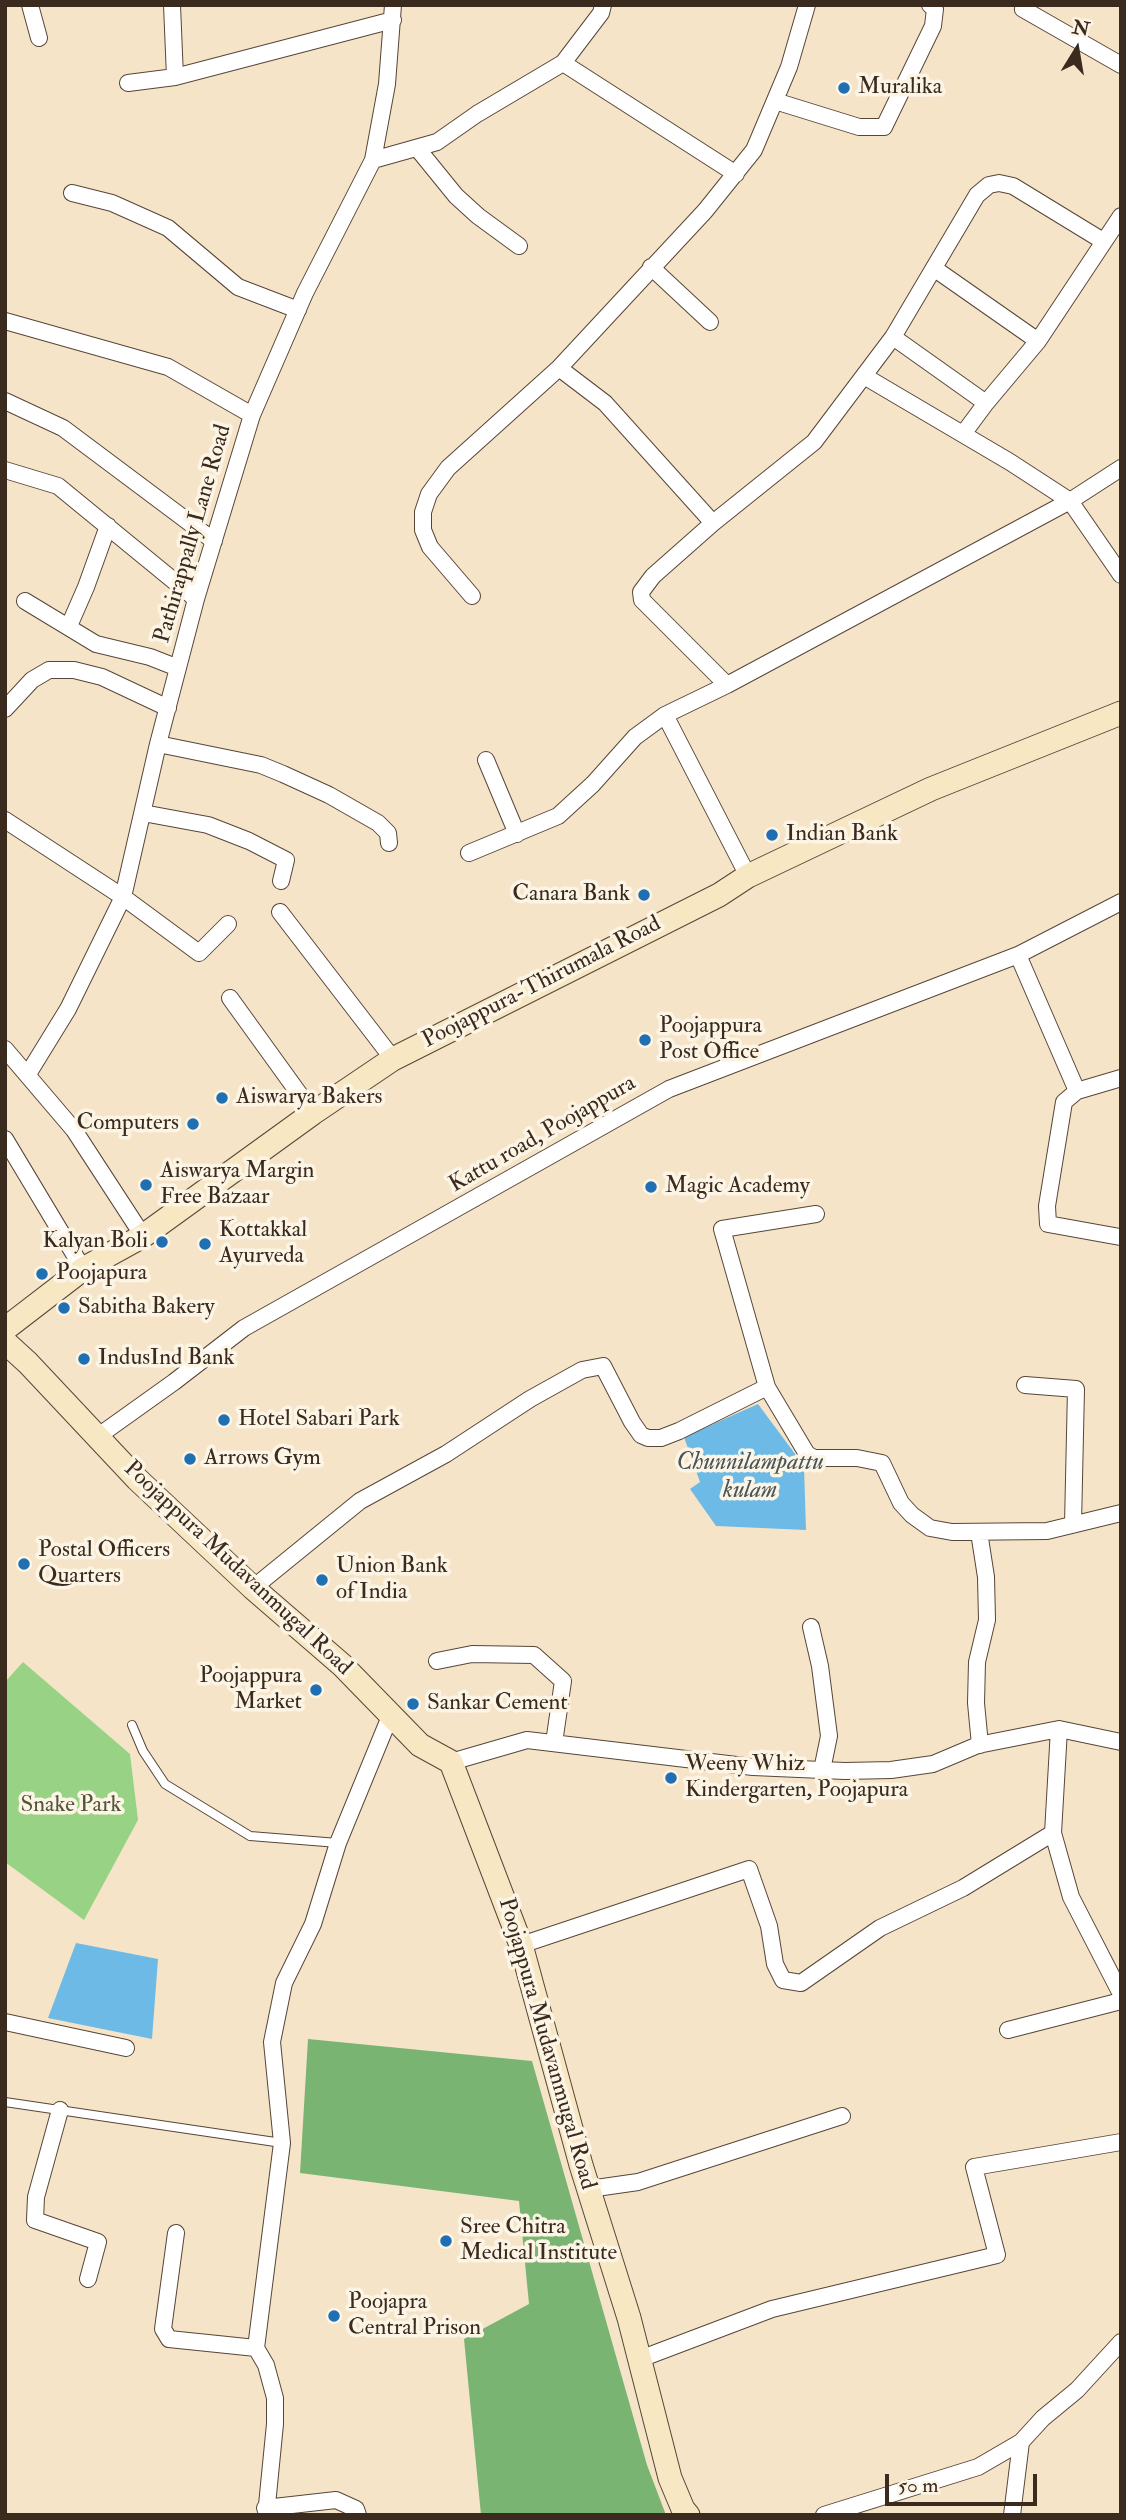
<!DOCTYPE html>
<style>
body{margin:0}
#map{position:relative;width:1126px;height:2520px;overflow:hidden;background:#f6e4c9;font-family:"IM FELL Double Pica",serif}
canvas{display:block}
.frame{position:absolute;inset:0;border:7px solid #3b2a1e;pointer-events:none}
.north{position:absolute;left:1042px;top:14px;width:70px;height:70px;-webkit-text-stroke:5px #fcf5e5;paint-order:stroke;rotate:11deg;font-size:19px;font-weight:700;line-height:28px;text-align:center;color:#3b2a1e}
.north::after{content:'';display:block;margin:auto;width:24px;height:32px;background:#3b2a1e;clip-path:polygon(50% 0,100% 100%,50% 72%,0 100%)}
.scale{position:absolute;left:885px;top:2474px;width:152px;height:32px;box-sizing:border-box;border:4px solid #3b2a1e;border-top:0;padding-left:9px;font-size:21px;line-height:24px;white-space:nowrap;color:#3b2a1e;-webkit-text-stroke:5px #fcf5e5;paint-order:stroke}
</style>
<div id="map">
<canvas width="1126" height="2520"></canvas>
<div class="frame"></div>
<div class="north">N</div>
<div class="scale">50 m</div>
</div>
<script>
const ctx = document.querySelector('canvas').getContext('2d');
ctx.lineJoin = 'round';
function fillPath(path, color) { ctx.fillStyle = color; ctx.fill(path, 'evenodd'); }
const poly = rows => new Path2D(rows.map(r => 'M' + r).join(''));
function trace(path, color, width, dash) { ctx.strokeStyle = color; ctx.lineWidth = width; ctx.lineCap = dash ? 'butt' : 'round'; ctx.setLineDash(dash || []); ctx.stroke(path); }
function label(font, color, halo, rows, align = 'center') {
  ctx.font = font + ' "IM FELL Double Pica",serif'; ctx.lineWidth = 7; ctx.setLineDash([]); ctx.textBaseline = 'middle'; ctx.strokeStyle = halo; ctx.fillStyle = color; for (const [text, x, y, turn = 0] of rows) {
    ctx.save(); ctx.translate(x, y); ctx.rotate((+turn || 0) * Math.PI / 180); ctx.textAlign = isNaN(turn) ? turn : align; if (halo) ctx.strokeText(text, 0, 0); ctx.fillText(text, 0, 0); ctx.restore();
  }
}
const green = poly([
 [23,1662,130,1754,138,1820,84,1920,5,1862,5,1682]
]);
const forest = poly([
 [308,2039,532,2061,647,2465,666,2515,481,2515,464,2339,529,2304,519,2201,300,2173]
]);
const water = poly([
 [758,1404,804,1466,806,1530,716,1526,690,1489,700,1482,684,1437],
 [76,1943,158,1959,152,2039,48,2018]
]);
const lane = poly([
 [132,1725,143,1751,165,1784,250,1836,338,1843],
 [5,2102,282,2143]
]);
const street = poly([
 [30,5,39,38],
 [172,5,175,77],
 [1024,5,1023,9,1121,65],
 [563,63,736,174],
 [128,83,175,77,393,20],
 [775,101,859,127,884,127,933,26,935,9,930,5],
 [417,148,456,196,478,216,519,246],
 [373,160,437,142,477,114,563,63,601,13,603,5],
 [72,193,112,203,168,228,238,287,298,310],
 [651,267,710,322],
 [935,269,1038,341],
 [5,321,168,367,252,415],
 [893,337,986,403],
 [864,376,1010,462,1070,501,1121,468],
 [5,401,63,428,214,541],
 [963,434,986,403,1038,341,1121,216],
 [5,470,58,486,196,599],
 [713,523,814,442,893,337,977,195,989,185,999,183,1013,186,1103,241],
 [472,596,430,547,423,530,423,512,429,494,448,468,559,368],
 [25,601,96,644,150,657,178,668],
 [69,626,86,587,108,526],
 [727,685,642,600,641,592,653,576,713,523,605,403,559,368,705,211,754,150,789,67,807,5],
 [5,709,32,680,49,670,74,670,102,677,168,708],
 [665,715,748,876],
 [158,744,261,765,283,774,329,795,378,823,388,833,389,843],
 [486,760,517,834],
 [143,813,208,825,249,841,286,860,281,881],
 [5,820,123,897,199,953,228,924],
 [469,853,558,816,593,784,635,737,665,715,727,685,1070,501,1121,575],
 [280,912,393,1059],
 [1018,955,1077,1091,1064,1102,1047,1206,1048,1224,1120,1237],
 [230,998,313,1113],
 [5,1049,74,1130,143,1236],
 [28,1074,68,1009,123,897,158,744,196,599,252,415,305,293,373,160,387,84,393,5],
 [1077,1091,1121,1078],
 [5,1139,83,1269],
 [1025,1385,1076,1389,1073,1524],
 [767,1387,722,1229,816,1214],
 [97,1437,174,1382,244,1328,669,1089,1018,955,1121,902],
 [979,1532,986,1577,987,1620,977,1662,976,1703,980,1745],
 [253,1588,360,1501,446,1454,530,1399,582,1370,603,1366,632,1422,641,1435,648,1438,661,1438,679,1431,767,1387,807,1454,814,1458,857,1458,882,1463,901,1503,912,1515,930,1528,952,1532,1047,1531,1121,1513],
 [811,1627,820,1666,829,1736,822,1770],
 [437,1661,472,1654,534,1655,563,1681,554,1743],
 [1059,1729,1053,1833,1071,1897,1121,1994],
 [451,1762,527,1740,753,1767,845,1771,891,1770,933,1764,978,1745,1059,1729,1121,1742],
 [521,1945,749,1869,769,1926,775,1964,783,1980,801,1983,880,1928,963,1888,1053,1833],
 [5,2022,126,2048],
 [1008,2030,1121,2001],
 [60,2110,36,2197,35,2220,98,2242,88,2279],
 [589,2189,638,2182,842,2116],
 [176,2233,163,2329,169,2339,256,2348],
 [640,2359,772,2309,997,2255,974,2167,1121,2142],
 [265,2508,336,2500,356,2509,358,2515],
 [266,2515,275,2424,275,2398,266,2365,256,2348,282,2143,272,2042,284,1983,313,1924,338,1843,391,1714],
 [824,2515,978,2467,1021,2442,1043,2418,1077,2390,1121,2342],
 [1012,2515,1021,2442]
]);
const secondary = poly([
 [5,1329,83,1269,143,1236,313,1113,393,1059,719,895,748,876,931,789,1121,713],
 [5,1342,28,1363,137,1479,253,1588,342,1665,420,1745,451,1762,521,1945,581,2165,629,2318,670,2478,683,2509,688,2515]
]);
const markers = [
 [844,88,7,"#1f6fb2"],
 [772,835,7,"#1f6fb2"],
 [644,895,7,"#1f6fb2"],
 [645,1040,7,"#1f6fb2"],
 [222,1098,7,"#1f6fb2"],
 [193,1124,7,"#1f6fb2"],
 [146,1185,7,"#1f6fb2"],
 [651,1187,7,"#1f6fb2"],
 [162,1242,7,"#1f6fb2"],
 [205,1244,7,"#1f6fb2"],
 [42,1274,7,"#1f6fb2"],
 [64,1308,7,"#1f6fb2"],
 [84,1359,7,"#1f6fb2"],
 [224,1420,7,"#1f6fb2"],
 [190,1459,7,"#1f6fb2"],
 [24,1564,7,"#1f6fb2"],
 [322,1580,7,"#1f6fb2"],
 [316,1690,7,"#1f6fb2"],
 [413,1704,7,"#1f6fb2"],
 [671,1778,7,"#1f6fb2"],
 [446,2241,7,"#1f6fb2"],
 [334,2316,7,"#1f6fb2"]
];
const poiNames = [
 ["Muralika",858,88],
 ["Indian Bank",786,835],
 ["Canara Bank",630,895,"right"],
 ["Poojappura",659,1027],
 ["Post Office",659,1053],
 ["Aiswarya Bakers",236,1098],
 ["Computers",179,1124,"right"],
 ["Aiswarya Margin",160,1172],
 ["Free Bazaar",160,1198],
 ["Magic Academy",665,1187],
 ["Kottakkal",219,1231],
 ["Ayurveda",219,1257],
 ["Kalyan Boli",148,1242,"right"],
 ["Poojapura",56,1274],
 ["Sabitha Bakery",78,1308],
 ["IndusInd Bank",98,1359],
 ["Hotel Sabari Park",238,1420],
 ["Arrows Gym",204,1459],
 ["Postal Officers",38,1551],
 ["Quarters",38,1577],
 ["Union Bank",336,1567],
 ["of India",336,1593],
 ["Poojappura",302,1677,"right"],
 ["Market",302,1703,"right"],
 ["Sankar Cement",427,1704],
 ["Weeny Whiz",685,1765],
 ["Kindergarten, Poojapura",685,1791],
 ["Sree Chitra",460,2228],
 ["Medical Institute",460,2254],
 ["Poojapra",348,2303],
 ["Central Prison",348,2329]
];
const streetNames = [
 ["Pathirappally Lane Road",194,534,-74],
 ["Poojappura-Thirumala Road",542,983,-27],
 ["Kattu road, Poojappura",543,1135,-30],
 ["Poojappura Mudavanmugal Road",237,1569,43],
 ["Poojappura Mudavanmugal Road",546,2044,74]
];
const parkNames = [
 ["Snake Park",71,1806]
];
const waterNames = [
 ["Chunnilampattu",750,1464],
 ["kulam",750,1492]
];
fillPath(green, '#98d285');
fillPath(forest, '#7ab472');
fillPath(water, '#6ebae7');
trace(lane, '#574638', 10);
trace(street, '#574638', 18);
trace(secondary, '#574638', 25);
trace(lane, '#fff', 8);
trace(street, '#fff', 16);
trace(secondary, '#f7e8c3', 23);
for (const [x, y, r, color] of markers) { const dot = new Path2D(); dot.arc(x, y, r, 0, 2 * Math.PI); ctx.fillStyle = color; ctx.fill(dot); trace(dot, '#fcf5e5', 2.5); }
label('23px', '#3b2a1e', '#fcf5e5', poiNames, 'left');
label('23px', '#3b2a1e', '#fcf5e5', streetNames);
label('23px', '#525438', '#fcf5e5', parkNames);
label('italic 24px', '#4a555a', '#fcf5e5', waterNames);
</script>
